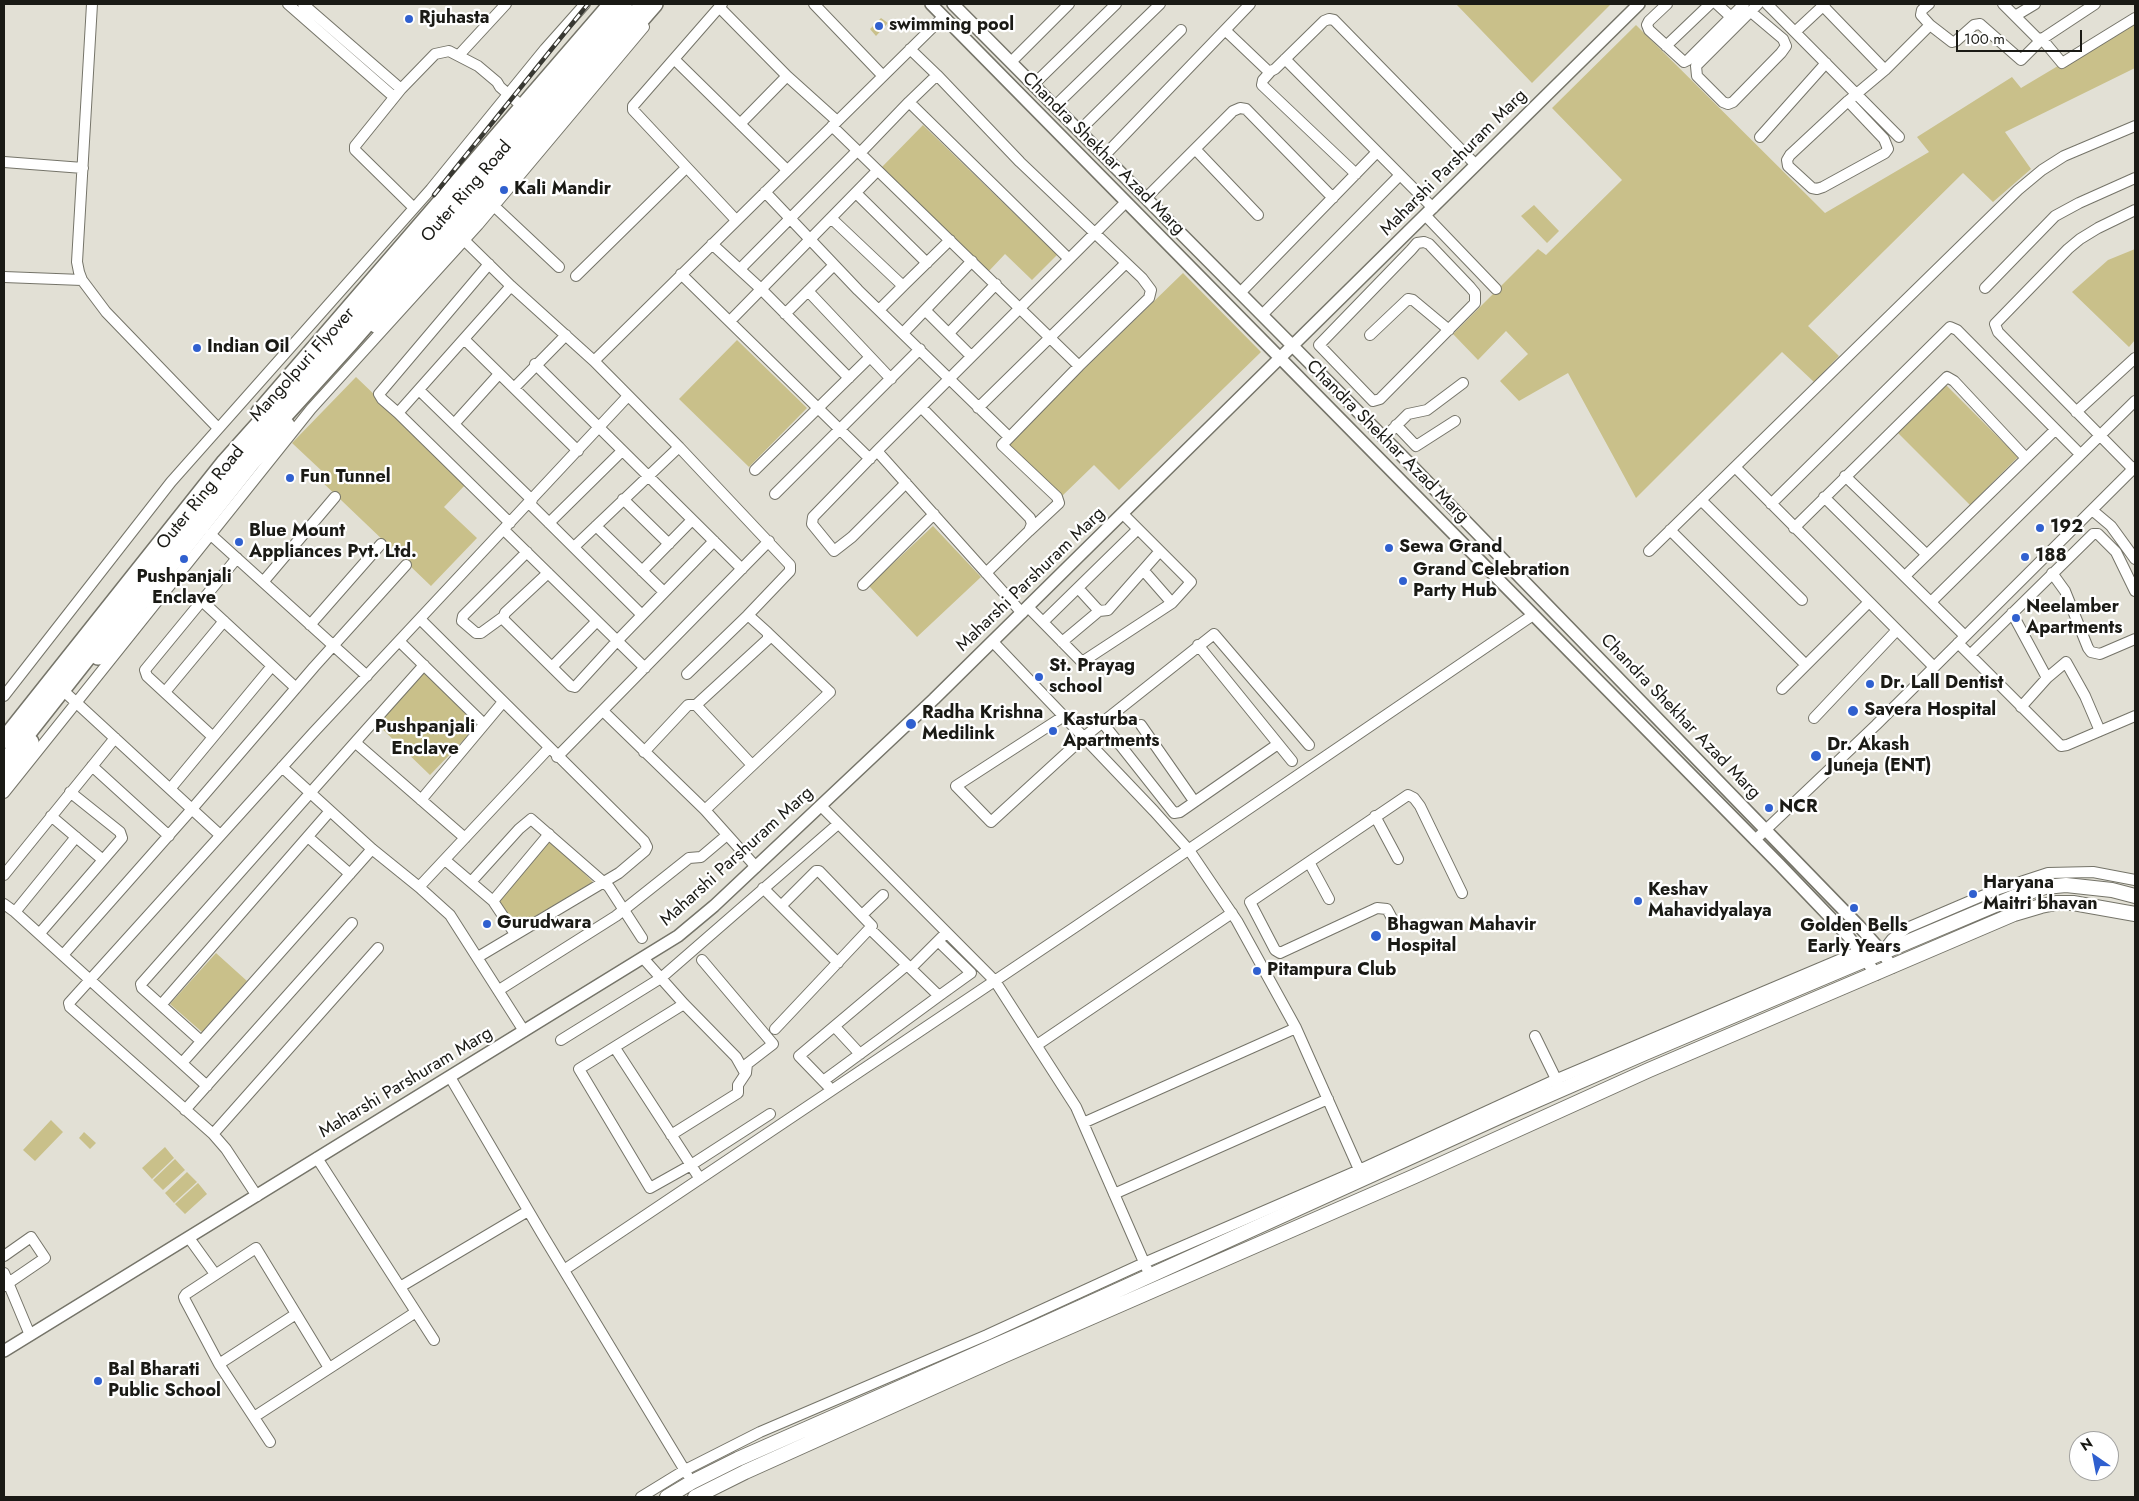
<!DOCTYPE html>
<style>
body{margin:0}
#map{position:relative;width:2139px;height:1501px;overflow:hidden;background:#e2e0d5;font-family:Jost,sans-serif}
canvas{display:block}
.frame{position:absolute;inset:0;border:5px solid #1a1a15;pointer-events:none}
.north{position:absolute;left:2069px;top:1431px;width:50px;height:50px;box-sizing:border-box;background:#fff;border:1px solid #a3a3a1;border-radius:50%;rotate:327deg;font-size:14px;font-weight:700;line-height:20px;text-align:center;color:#1a1a15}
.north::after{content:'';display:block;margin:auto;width:18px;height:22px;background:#3060cf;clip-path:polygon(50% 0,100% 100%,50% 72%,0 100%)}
.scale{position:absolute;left:1956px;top:30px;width:126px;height:22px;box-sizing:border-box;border:2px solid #1a1a15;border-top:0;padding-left:6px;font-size:15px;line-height:18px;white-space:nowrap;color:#1a1a15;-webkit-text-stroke:4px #fff;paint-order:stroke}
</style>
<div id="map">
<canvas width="2139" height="1501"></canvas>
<div class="frame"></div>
<div class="north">N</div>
<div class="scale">100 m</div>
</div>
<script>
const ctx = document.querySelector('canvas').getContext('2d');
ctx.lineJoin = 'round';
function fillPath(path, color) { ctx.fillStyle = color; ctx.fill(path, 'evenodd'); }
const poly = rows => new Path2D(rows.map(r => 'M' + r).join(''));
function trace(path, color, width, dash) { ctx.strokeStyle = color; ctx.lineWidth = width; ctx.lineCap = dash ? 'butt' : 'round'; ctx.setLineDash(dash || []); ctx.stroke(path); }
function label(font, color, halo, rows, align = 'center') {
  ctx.font = font + ' Jost,sans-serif'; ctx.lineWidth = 4.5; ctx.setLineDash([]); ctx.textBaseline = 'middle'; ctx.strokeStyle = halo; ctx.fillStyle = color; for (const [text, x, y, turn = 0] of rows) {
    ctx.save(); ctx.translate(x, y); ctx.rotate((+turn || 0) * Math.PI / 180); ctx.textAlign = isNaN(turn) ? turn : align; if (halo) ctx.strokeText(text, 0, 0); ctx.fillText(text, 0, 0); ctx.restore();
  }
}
const green = poly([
 [1456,4,1611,4,1532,83],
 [881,18,888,23,876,36,870,29],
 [2135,20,2135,68,2005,132,2031,169,1993,202,1963,173,1808,326,1839,356,1814,382,1782,352,1636,498,1568,373,1519,401,1500,381,1528,354,1506,331,1478,360,1453,334,1538,249,1546,255,1622,180,1552,108,1636,25,1825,213,1929,152,1917,137,2012,77,2021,88],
 [923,125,1057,255,1032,280,1005,254,988,272,881,168],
 [1534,205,1559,231,1547,243,1521,216],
 [2135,249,2135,340,2129,347,2072,292,2108,260],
 [1183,273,1261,352,1119,490,1094,465,1060,498,1007,444],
 [737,340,807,408,749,467,679,399],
 [356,377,467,483,444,507,477,538,431,586,319,479,324,473,292,443],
 [1945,384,2018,457,1970,505,1897,432],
 [933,526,981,577,917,637,869,586],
 [425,671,480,723,430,775,376,723],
 [551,840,593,882,514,929,498,901],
 [216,953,247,981,202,1032,170,1004],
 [51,1120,63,1132,35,1161,23,1150],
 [84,1132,96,1143,90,1149,79,1138],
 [165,1147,174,1158,152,1179,142,1168],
 [175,1159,185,1170,163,1190,153,1180],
 [187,1172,197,1182,174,1203,165,1193],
 [198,1183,207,1194,185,1214,175,1204]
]);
const minor = poly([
 [92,4,77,262,79,272,82,280,106,312,217,427],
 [288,4,394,97],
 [303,4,401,89],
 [722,4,633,106,633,110,736,220],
 [814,4,883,76],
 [1667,4,1649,21,1647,25,1649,30,1684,62,1688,60,1744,4],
 [1717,4,1731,17],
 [1767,4,1899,137],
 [1929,4,1922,10,1921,15,1930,25],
 [2003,4,2037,38,2042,39,2095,4],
 [1823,6,1885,70],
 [719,7,787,76,740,124],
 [1751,12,1783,39,1786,46,1781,53,1733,102,1728,104,1723,102,1697,76,1696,66,1758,4],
 [2015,16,2035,4],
 [1225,30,1267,70,1271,71,1275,69,1324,21,1329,19,1334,20,1476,165],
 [1795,32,1825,4],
 [1666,46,1710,4],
 [910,49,937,75],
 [459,55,506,4],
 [674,59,787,170],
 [1285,59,1433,208],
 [1011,62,1069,4],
 [1271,71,1263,80,1262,85,1356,174],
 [787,76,837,121],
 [1033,85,1116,4],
 [1848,101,1884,139,1888,149,1885,153,1823,187,1817,189,1812,188,1788,166,1787,160,1790,155,1848,101,1885,70,1930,25,1952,42,1956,41,1974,25,1980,24,2021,60,2042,39,2062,63,2135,18],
 [909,102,937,75,1020,162,1142,278,1151,290,1149,298,1079,366,1002,445,1057,497,1059,503,1029,531],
 [1055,106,1160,4],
 [832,126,1079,366],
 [1079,131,1181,30],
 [1760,137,1826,63],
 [1195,149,1258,215],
 [860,153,909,102,1069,259],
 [1104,156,1250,4],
 [4,162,83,168],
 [765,192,858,290,1009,437],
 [856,193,927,263],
 [1146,198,1233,111,1240,108,1246,109,1333,198],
 [494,206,559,267],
 [414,208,355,150,355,146,401,89,435,54,449,51,478,66,497,82,500,87,523,107],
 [1425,215,1496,289],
 [831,218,903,286,879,310],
 [464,240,511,286,594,361,679,447,790,565,790,571,748,615,768,633,768,639,696,705,752,765],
 [1424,242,1429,244,1470,287,1475,293,1475,303,1380,399,1373,401,1319,345,1411,250,1417,243,1424,242],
 [712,244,761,289,849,378],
 [489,264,379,394,382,399,398,413,510,523],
 [740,269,857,151],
 [681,274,870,459],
 [576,276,686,168],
 [4,277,82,280],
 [903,286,950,240],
 [1985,288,2055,216,2079,203,2135,178],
 [808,291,891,379],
 [1240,293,1377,152],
 [925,310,971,356],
 [785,314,834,265],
 [1262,315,1400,175],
 [730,321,877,171],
 [903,333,972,261],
 [949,333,996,284],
 [1370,335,1408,299,1413,300,1449,330],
 [464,339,578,451],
 [594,361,943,17],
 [535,364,742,569],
 [514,388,566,335],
 [419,390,532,500],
 [921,407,1030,518,1032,524,1029,531,986,573],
 [978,408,1126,263],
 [2076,412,2135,358],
 [398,413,511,286],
 [454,424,499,374],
 [1396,425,1416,446,1455,421],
 [1384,438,1408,414,1427,410,1463,383],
 [877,451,1022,613],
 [1735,467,1934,667],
 [2133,469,1998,332,1995,324,2068,249,2080,239,2098,228,2135,210],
 [755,470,870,357],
 [1845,476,1926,554],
 [906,483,852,537,834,551,812,524,813,517,877,451,1126,202],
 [775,494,920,349],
 [1824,497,1965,636],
 [623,499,669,544],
 [1701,500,1802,600],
 [529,503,642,615],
 [1771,504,1950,327,1957,330,2080,454],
 [2092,510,2111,526,2135,559],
 [549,523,622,451],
 [596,526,664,592],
 [1794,528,1947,377,1954,381,2026,458],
 [504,530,645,668],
 [1670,530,1806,665],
 [210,534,367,676],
 [574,547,679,447],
 [1649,551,2018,190,2042,170,2064,156,2135,126],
 [642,571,692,520],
 [1144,571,1172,603],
 [548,573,505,613,503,619,571,686,575,687,617,641,714,541],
 [2052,573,2065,591,2088,648,2091,652,2100,654,2135,639],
 [1905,576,2055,430],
 [263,582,335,497],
 [863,585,934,514],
 [1078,588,1099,611],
 [202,601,296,688],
 [1931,602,2135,401],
 [1028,607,1082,662,1172,603,1191,582,1123,514],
 [2012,613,2047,678],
 [503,617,481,633,476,633,462,621,463,616,527,552],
 [420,619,644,841,647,847,645,851,619,873,478,957],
 [1043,622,1138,529],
 [310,625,381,544],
 [399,641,484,724],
 [993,642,1154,811,1189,850,1237,921,1296,1028,1361,1174],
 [1062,642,1099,611,1108,610,1160,551],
 [1958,643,2061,746,2067,745,2135,716],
 [1198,645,1292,761],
 [1970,655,2093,534,2098,534,2116,552,2135,591],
 [424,665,358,739,357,744,465,838],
 [552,667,597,621],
 [687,674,748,615],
 [1782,689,1869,602],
 [165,692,224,621],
 [68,695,220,835],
 [4,696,171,482,431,189,545,49,585,4],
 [2021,707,2047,678,2066,662,2085,696,2100,731],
 [603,711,705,810,756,867],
 [1064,716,956,786,991,822,1084,737,1214,634,1309,745],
 [1814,718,1897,630],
 [1102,722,1174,813,1180,812,1278,744],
 [1141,725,1194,801],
 [213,737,147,676,145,670,237,558],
 [644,752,688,705,696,705],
 [557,757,769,541],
 [92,766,169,836],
 [282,767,372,849,419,887,450,915,524,1031],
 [170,789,272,666],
 [4,793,311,409,478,225,644,27],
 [421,800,503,702],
 [821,806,995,981,1076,1107,1147,1269],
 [705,810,830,692,768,633],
 [51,816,103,860],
 [1375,816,1398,859],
 [76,837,15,912,207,1086],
 [308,837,350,874],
 [1755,840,1876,725,2135,467],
 [445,860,493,901,515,934],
 [1309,862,1329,899],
 [4,875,115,738],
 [471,882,519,829,531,819,609,887,642,938],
 [419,887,549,748],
 [763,888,838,963],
 [493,901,549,834],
 [4,904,15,912],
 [862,915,883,895],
 [1394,922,1387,909,1377,908,1280,953,1275,950,1250,902,1408,795,1414,798,1420,806,1462,893],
 [40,933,122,838,120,832,70,792],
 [938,941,971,973,939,996],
 [1882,952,1892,939,1907,928,1996,890,2048,873,2093,872,2135,880],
 [63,955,192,809,314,667,406,565],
 [643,958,684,1004,736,1057,745,1073],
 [911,968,942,937],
 [499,990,616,916,689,858,701,857,727,835],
 [684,1004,579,1069,650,1188,691,1165,770,1114],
 [161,1005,330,811],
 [835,1027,860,1054],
 [775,1029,872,926,819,871,816,871,781,906],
 [1535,1036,1559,1085],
 [561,1040,661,978,838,824],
 [201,1041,142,988,141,984,358,739],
 [1037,1045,1232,913],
 [615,1048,700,1179],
 [182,1063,372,849],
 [450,1077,542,1234,687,1474],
 [823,1081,939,996,870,929],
 [828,1086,799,1056,907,965],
 [185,1110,352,923],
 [1083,1123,1296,1028],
 [213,1134,378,948],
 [671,1135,738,1093,738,1085,746,1073,747,1064,773,1044,702,960],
 [317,1158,434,1340],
 [1114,1194,1328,1099],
 [257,1196,226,1149,213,1134,70,1007,69,1003,313,733,628,396],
 [189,1238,215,1274],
 [4,1256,31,1237,45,1258,4,1286],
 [564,1270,1078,925,1533,615],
 [4,1273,30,1335],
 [400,1287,528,1211],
 [219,1364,296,1314],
 [254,1417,416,1312],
 [270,1442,219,1364,185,1300,184,1297,186,1294,256,1248,329,1368],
 [641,1497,685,1470,760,1432,987,1335,1144,1263,1359,1170,1557,1079,1860,951]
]);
const tertiary = poly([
 [931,4,1779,864,1848,936,1876,974],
 [953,4,1411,465,1859,926,1882,952,1892,967],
 [4,1351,678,936,714,906,934,699,1639,4]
]);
const secondary = poly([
 [667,1497,692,1482,738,1459,1037,1327,1508,1113,1645,1053,2014,897,2045,887,2066,885,2112,890,2135,896],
 [695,1497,745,1472,1005,1355,1415,1176,1649,1070,2014,914,2041,906,2056,903,2073,903,2135,914]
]);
const primary = poly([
 [376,325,655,4],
 [259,412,611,4],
 [98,657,251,464,287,425],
 [4,777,31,742]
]);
const trunk = poly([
 [4,740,225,462,395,272,624,4],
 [4,763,235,470,350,343,644,4]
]);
const rail = poly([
 [434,195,588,4]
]);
const markers = [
 [409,19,5,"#3060cf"],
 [879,26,5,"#3060cf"],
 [504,190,5,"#3060cf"],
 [197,348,5,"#3060cf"],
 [290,478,5,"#3060cf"],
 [2040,528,5,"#3060cf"],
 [239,542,5,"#3060cf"],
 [1389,548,5,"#3060cf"],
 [2025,557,5,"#3060cf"],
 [184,559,5,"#3060cf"],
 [1403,581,5,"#3060cf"],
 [2016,618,5,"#3060cf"],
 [1039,677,5,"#3060cf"],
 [1870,684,5,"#3060cf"],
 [1853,711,6,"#3060cf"],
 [911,724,6,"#3060cf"],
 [1053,731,5,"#3060cf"],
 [1816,756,6,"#3060cf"],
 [1769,808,5,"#3060cf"],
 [1973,894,5,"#3060cf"],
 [1638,901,5,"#3060cf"],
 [1854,908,5,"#3060cf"],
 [487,924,5,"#3060cf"],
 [1376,936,6,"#3060cf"],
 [1257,971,5,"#3060cf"],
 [98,1381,5,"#3060cf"]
];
const poiNames = [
 ["Rjuhasta",419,19],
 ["swimming pool",889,26],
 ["Kali Mandir",514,190],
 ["Indian Oil",207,348],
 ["Fun Tunnel",300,478],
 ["192",2050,528],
 ["Blue Mount",249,532],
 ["Appliances Pvt. Ltd.",249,553],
 ["Sewa Grand",1399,548],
 ["188",2035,557],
 ["Grand Celebration",1413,571],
 ["Party Hub",1413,592],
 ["Pushpanjali",184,578,"center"],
 ["Enclave",184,599,"center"],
 ["Neelamber",2026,608],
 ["Apartments",2026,629],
 ["St. Prayag",1049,667],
 ["school",1049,688],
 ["Dr. Lall Dentist",1880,684],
 ["Savera Hospital",1864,711],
 ["Radha Krishna",922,714],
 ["Medilink",922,735],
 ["Kasturba",1063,721],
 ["Apartments",1063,742],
 ["Dr. Akash",1827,746],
 ["Juneja (ENT)",1827,767],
 ["NCR",1779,808],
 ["Haryana",1983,884],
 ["Maitri bhavan",1983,905],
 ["Keshav",1648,891],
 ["Mahavidyalaya",1648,912],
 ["Gurudwara",497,924],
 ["Bhagwan Mahavir",1387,926],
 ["Hospital",1387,947],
 ["Golden Bells",1854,927,"center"],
 ["Early Years",1854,948,"center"],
 ["Pitampura Club",1267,971],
 ["Bal Bharati",108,1371],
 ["Public School",108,1392]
];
const streetNames = [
 ["Chandra Shekhar Azad Marg",1103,154,45],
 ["Maharshi Parshuram Marg",1454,163,-45],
 ["Outer Ring Road",467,192,-49],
 ["Mangolpuri Flyover",303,365,-48],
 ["Chandra Shekhar Azad Marg",1387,442,45],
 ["Outer Ring Road",201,498,-51],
 ["Maharshi Parshuram Marg",1031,580,-44],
 ["Chandra Shekhar Azad Marg",1680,717,46],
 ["Maharshi Parshuram Marg",737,857,-42],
 ["Maharshi Parshuram Marg",406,1083,-31]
];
const neighbourhoodNames = [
 ["Pushpanjali",425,727],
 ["Enclave",425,749]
];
fillPath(green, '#c9c08a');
trace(minor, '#757469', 12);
trace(tertiary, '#757469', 14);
trace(secondary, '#757469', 16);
trace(primary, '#757469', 18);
trace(trunk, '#757469', 19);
trace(minor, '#fff', 10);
trace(tertiary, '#fff', 11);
trace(secondary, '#fff', 14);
trace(primary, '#fff', 15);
trace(trunk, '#fff', 16);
trace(rail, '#383832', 4.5);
trace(rail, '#fff', 2.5, [8]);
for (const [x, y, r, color] of markers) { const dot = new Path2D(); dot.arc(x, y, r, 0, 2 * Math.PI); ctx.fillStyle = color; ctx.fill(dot); trace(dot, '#fff', 2); }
label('bold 18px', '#1a1a15', '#fff', poiNames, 'left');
label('18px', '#1a1a15', '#fff', streetNames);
label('bold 19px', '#1a1a15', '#fff', neighbourhoodNames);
</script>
